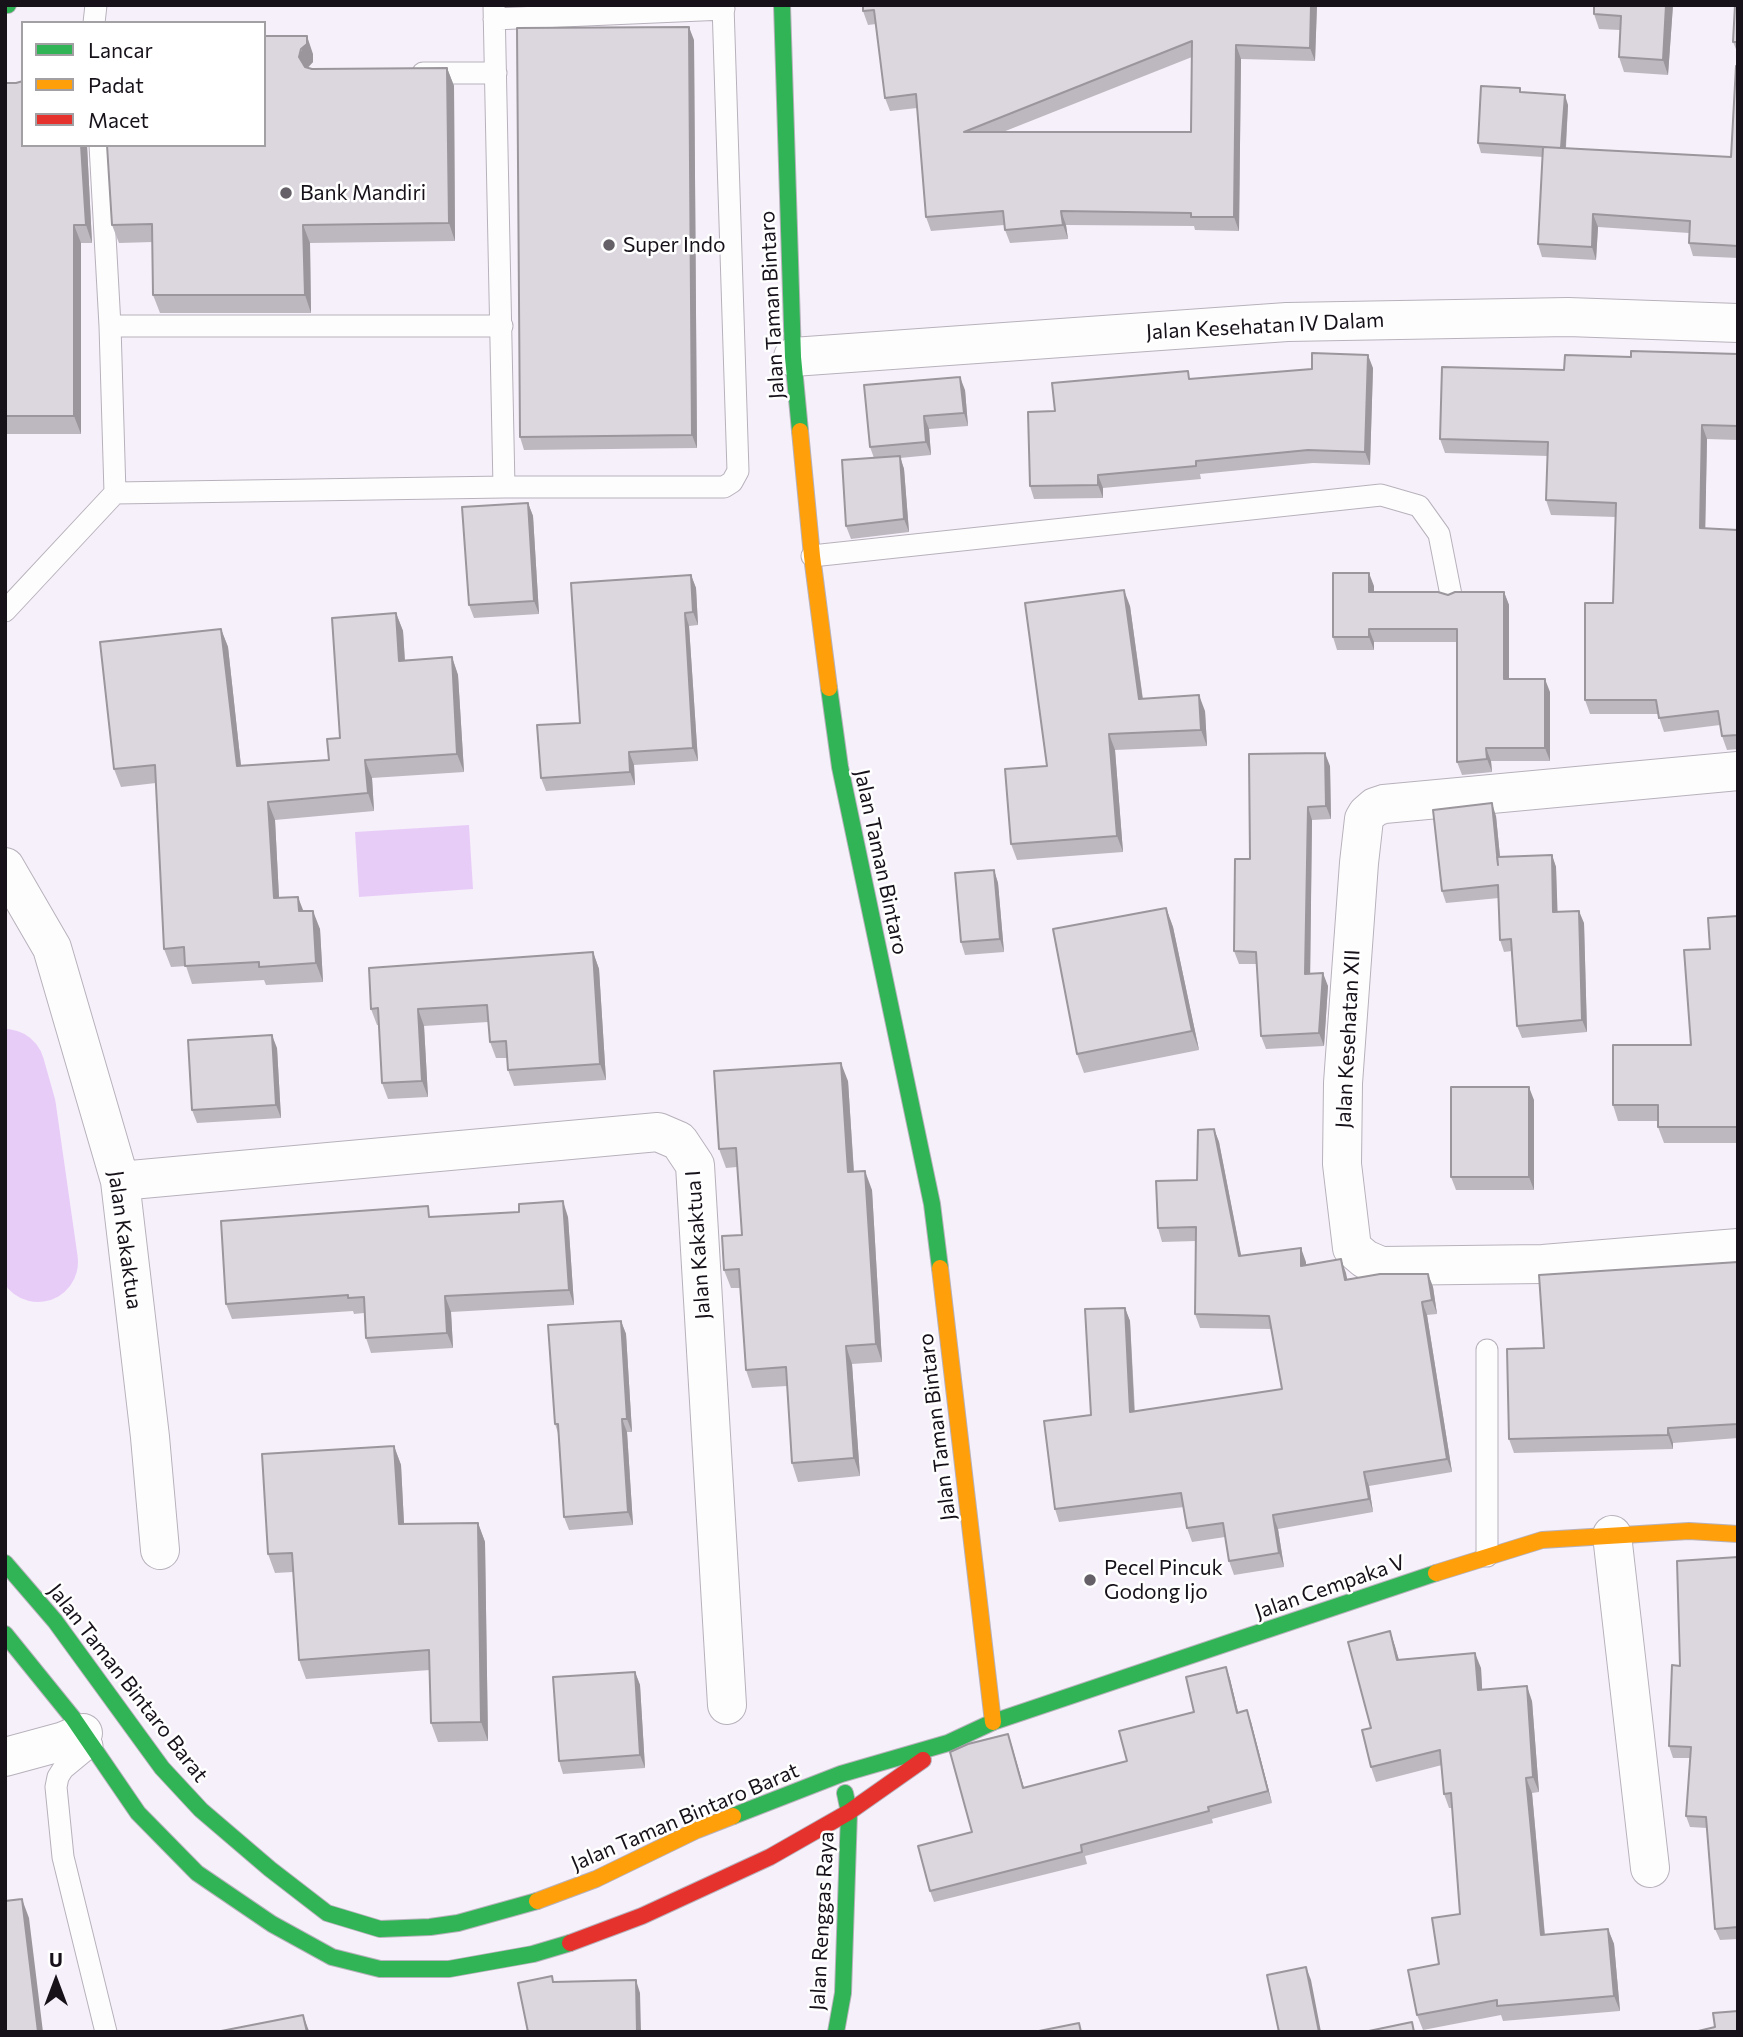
<!DOCTYPE html>
<style>
body{margin:0}
#map{position:relative;width:1743px;height:2037px;overflow:hidden;background:#f6f0fa;font-family:Commissioner,sans-serif}
canvas{display:block}
.frame{position:absolute;inset:0;border:7px solid #17111a;pointer-events:none}
.legend{position:absolute;left:21px;top:21px;width:245px;height:126px;box-sizing:border-box;background:#fff;border:2px solid #a2a0a3;margin:0;padding:9px 12px;list-style:none;font-size:21px;color:#17111a}
.legend li{display:flex;align-items:center;gap:14px;height:35px}
.legend b{width:35px;border:2px solid #a2a0a3}
.north{position:absolute;left:21px;top:1946px;width:70px;height:70px;-webkit-text-stroke:5px #fff;paint-order:stroke;rotate:0deg;font-size:19px;font-weight:700;line-height:28px;text-align:center;color:#17111a}
.north::after{content:'';display:block;margin:auto;width:24px;height:32px;background:#17111a;clip-path:polygon(50% 0,100% 100%,50% 72%,0 100%)}
</style>
<div id="map">
<canvas width="1743" height="2037"></canvas>
<div class="frame"></div>
<ul class="legend">
<li><b style="height:9px;background:#30b455"></b>Lancar</li>
<li><b style="height:9px;background:#ff9f0a"></b>Padat</li>
<li><b style="height:9px;background:#e5322d"></b>Macet</li>
</ul>
<div class="north">U</div>
</div>
<script>
const ctx = document.querySelector('canvas').getContext('2d');
ctx.lineJoin = 'round';
function fillPath(path, color) { ctx.fillStyle = color; ctx.fill(path, 'evenodd'); }
const poly = rows => new Path2D(rows.map(r => 'M' + r).join(''));
function trace(path, color, width, dash) { ctx.strokeStyle = color; ctx.lineWidth = width; ctx.lineCap = dash ? 'butt' : 'round'; ctx.setLineDash(dash || []); ctx.stroke(path); }
function label(font, color, halo, rows, align = 'center') {
  ctx.font = font + ' Commissioner,sans-serif'; ctx.lineWidth = 5; ctx.setLineDash([]); ctx.textBaseline = 'middle'; ctx.strokeStyle = halo; ctx.fillStyle = color; for (const [text, x, y, turn = 0] of rows) {
    ctx.save(); ctx.translate(x, y); ctx.rotate((+turn || 0) * Math.PI / 180); ctx.textAlign = isNaN(turn) ? turn : align; if (halo) ctx.strokeText(text, 0, 0); ctx.fillText(text, 0, 0); ctx.restore();
  }
}
const water = poly([
 [469,825,473,889,359,897,355,832]
]);
const river = poly([
 [5,1069,16,1108,38,1262]
]);
const lane = poly([
 [494,19,724,9],
 [94,23,96,5],
 [423,73,496,73],
 [100,145,110,326,115,493],
 [110,326,502,326],
 [504,487,724,487,732,482,738,471,723,5],
 [812,556,1381,495,1419,506,1439,534,1451,595],
 [5,611,115,493,504,487,494,5],
 [1487,1350,1487,1556],
 [92,1745,63,1769,58,1777,56,1787,63,1857,106,2032]
]);
const street = poly([
 [793,357,1287,322,1568,317,1738,323],
 [1738,771,1384,804,1375,807,1367,814,1364,819,1359,863,1343,1083,1342,1164,1352,1248,1365,1259,1381,1266,1543,1264,1738,1248],
 [5,867,52,948,120,1181,150,1437,160,1550],
 [120,1181,658,1132,679,1141,695,1165,727,1705],
 [1612,1535,1650,1868],
 [5,1757,64,1741,83,1733]
]);
const fast = poly([
 [5,5,8,5],
 [782,5,793,357,800,431],
 [829,688,840,767,932,1204,940,1268],
 [5,1563,55,1621,162,1768,201,1810,270,1869,327,1913,380,1929,430,1927,458,1923,537,1901],
 [5,1634,73,1718,138,1813,197,1873,272,1924,332,1957,380,1969,449,1969,533,1954,570,1943],
 [733,1816,841,1774,948,1743,993,1722,1436,1573],
 [836,2032,843,1993,849,1812,845,1793]
]);
const slow = poly([
 [800,431,812,556,829,688],
 [940,1268,993,1722],
 [1436,1573,1542,1540,1689,1531,1738,1534],
 [537,1901,596,1879,697,1830,733,1816]
]);
const jam = poly([
 [570,1943,642,1916,770,1857,849,1812,923,1760]
]);
const wall = poly([
 [863,5,1317,5,1315,61,1241,59,1239,231,1195,230,1194,226,1066,225,1068,239,1010,243,1005,230,1004,225,931,231,926,217,917,108,890,111,885,98,876,24,868,25,863,11],
 [1192,57,1191,132,1003,132],
 [1594,5,1673,5,1668,75,1624,72,1619,57,1620,30,1599,29,1594,14],
 [1738,5,1738,54,1733,42],
 [694,40,697,448,524,450,520,437],
 [313,54,313,62,308,68,312,69,447,68,454,86,455,241,310,243,311,313,160,313,153,295,153,242,119,243,112,225],
 [1738,66,1738,258,1693,256,1689,243,1689,233,1598,227,1596,260,1542,257,1538,244,1543,157,1481,153,1478,143,1522,92,1568,105,1566,148,1731,157],
 [5,83,23,145,87,145,92,243,81,243,81,434,5,434],
 [1738,354,1738,440,1707,439,1705,529,1738,530,1738,749,1727,750,1722,736,1720,725,1664,732,1658,714,1590,714,1585,700,1613,603,1616,517,1551,515,1546,500,1548,456,1445,453,1440,439,1564,370,1631,357],
 [1373,368,1370,465,1313,463,1200,474,1201,479,1103,488,1103,498,1034,499,1030,486,1055,411,1191,379],
 [965,390,968,426,929,429,931,455,900,458,904,469,909,532,851,539,846,526,874,458,870,447],
 [528,503,533,516,539,614,474,618,469,605],
 [691,575,696,588,698,625,689,626,698,761,634,765,635,785,546,791,541,778],
 [1374,586,1374,592,1448,595,1504,592,1509,605,1509,679,1550,692,1550,761,1491,761,1492,772,1462,775,1457,762,1457,642,1374,642,1374,650,1337,650,1333,637],
 [1130,606,1143,699,1205,711,1207,746,1115,750,1123,852,1017,860,1011,844,1047,766],
 [396,613,403,631,405,661,452,657,458,675,464,772,372,778,374,811,275,820,279,898,303,911,320,929,323,982,266,985,264,980,192,984,186,966,171,967,164,949,156,783,121,787,114,769,221,629,228,647,241,766,329,760,340,738],
 [1330,766,1331,819,1312,820,1310,974,1328,986,1324,1046,1266,1049,1261,1036,1257,964,1239,964,1234,951,1250,859],
 [1496,816,1500,857,1552,855,1556,867,1557,912,1584,923,1587,1032,1522,1038,1517,1026,1512,951,1504,952,1500,940,1499,898,1446,903,1442,891],
 [994,870,998,883,1004,952,965,955,961,942],
 [1166,908,1173,927,1199,1050,1084,1073,1077,1054],
 [1738,916,1738,1143,1664,1143,1658,1127,1658,1121,1618,1121,1613,1105,1691,1045,1710,949],
 [593,952,599,969,606,1080,514,1086,508,1070,507,1058,496,1058,490,1042,488,1022,424,1026,428,1097,388,1099,382,1083,379,1025,377,1025,371,1009],
 [277,1048,281,1118,197,1123,192,1110],
 [848,1081,854,1172,872,1190,882,1362,852,1364,860,1476,798,1482,792,1463,787,1386,752,1388,746,1370,740,1288,731,1288,724,1270,742,1235,737,1167,726,1168,719,1149],
 [1534,1100,1534,1190,1456,1190,1451,1177],
 [1214,1129,1219,1142,1241,1256,1306,1262,1306,1265,1341,1259,1347,1279,1428,1274,1433,1287,1437,1314,1427,1315,1452,1472,1369,1486,1373,1512,1278,1529,1284,1567,1234,1575,1229,1561,1225,1537,1192,1542,1187,1528,1184,1507,1059,1522,1055,1509,1091,1415,1125,1308,1130,1321,1135,1412,1282,1389,1272,1329,1200,1328,1195,1314,1196,1241,1162,1242,1158,1228,1197,1180],
 [432,1217,568,1217,574,1305,451,1312,453,1348,371,1353,366,1338,364,1313,354,1314,353,1311,232,1319,226,1304],
 [1738,1262,1738,1438,1673,1443,1673,1449,1514,1453,1509,1439,1544,1348],
 [621,1321,626,1334,632,1432,627,1432,633,1525,569,1530,564,1517,559,1436,555,1424],
 [394,1446,401,1465,404,1524,478,1523,485,1542,488,1741,438,1742,431,1723,430,1670,306,1679,299,1660,293,1572,275,1573,268,1554],
 [1738,1557,1738,1939,1720,1940,1715,1929,1707,1828,1690,1827,1686,1816,1690,1758,1673,1758,1669,1746],
 [1390,1631,1399,1660,1481,1668,1482,1690,1532,1701,1539,1792,1532,1793,1545,1935,1608,1929,1614,1944,1620,2011,1503,2021,1501,2015,1423,2030,1417,2015,1460,1914,1452,1808,1449,1808,1444,1794,1442,1765,1376,1782,1371,1767],
 [1226,1667,1230,1679,1238,1712,1251,1722,1272,1803,1212,1819,1213,1823,1085,1856,1087,1864,934,1902,930,1891,972,1832,1008,1734,1024,1788,1127,1761,1194,1712],
 [635,1672,640,1685,645,1768,563,1774,559,1761]
]);
const shadedWall = poly([
 [1311,5,1317,5,1315,61,1310,48],
 [1666,5,1673,5,1668,75,1663,60],
 [689,27,694,40,697,448,692,435],
 [307,36,313,54,313,62,308,67,306,75,299,57],
 [1236,45,1241,59,1239,231,1234,217],
 [447,68,454,86,455,241,449,223],
 [1565,95,1568,105,1565,158,1561,148],
 [81,145,87,145,92,243,86,225],
 [1061,211,1066,225,1068,239,1063,225],
 [1593,214,1598,227,1596,260,1592,247],
 [74,225,81,243,81,434,74,416],
 [303,225,310,243,311,313,305,295],
 [1368,355,1373,368,1370,465,1365,452],
 [960,377,965,390,968,426,964,413],
 [924,416,929,429,931,455,926,442],
 [1702,425,1707,439,1705,542,1700,528],
 [900,456,904,469,909,532,904,519],
 [1098,475,1103,488,1103,498,1098,485],
 [528,503,533,516,539,614,534,601],
 [1369,573,1374,586,1374,605,1369,592],
 [691,575,696,588,698,625,693,612],
 [1124,590,1130,606,1145,716,1139,699],
 [1504,592,1509,605,1509,692,1504,679],
 [396,613,403,631,406,679,399,661],
 [685,613,689,626,698,761,693,748],
 [221,629,228,647,243,784,237,766],
 [1369,629,1374,642,1374,650,1369,637],
 [452,657,458,675,464,772,457,754],
 [1545,679,1550,692,1550,761,1545,748],
 [1199,695,1205,711,1207,746,1201,730],
 [1109,734,1115,750,1123,852,1117,836],
 [1486,748,1491,761,1492,772,1487,759],
 [629,752,634,765,635,785,630,772],
 [1325,753,1330,766,1331,819,1326,806],
 [365,760,372,778,374,811,368,793],
 [268,802,275,820,280,916,274,898],
 [1492,803,1496,816,1502,877,1498,865],
 [1308,807,1312,820,1310,987,1305,974],
 [1552,855,1556,867,1558,924,1553,912],
 [994,870,998,883,1004,952,1000,939],
 [298,897,305,915,299,911],
 [1166,908,1173,927,1199,1050,1192,1031],
 [313,911,320,929,323,982,316,963],
 [1579,911,1584,923,1587,1032,1582,1020],
 [593,952,599,969,606,1080,600,1064],
 [1323,973,1328,986,1324,1046,1319,1033],
 [418,1009,424,1026,428,1097,422,1081],
 [272,1035,277,1048,281,1118,276,1105],
 [841,1063,848,1081,855,1191,848,1172],
 [1529,1087,1534,1100,1534,1190,1529,1177],
 [1214,1129,1219,1142,1244,1270,1239,1256],
 [865,1171,872,1190,882,1362,876,1344],
 [563,1201,568,1217,574,1305,569,1290],
 [1301,1248,1306,1262,1306,1279,1301,1266],
 [1341,1259,1346,1273,1350,1293,1345,1280],
 [1428,1274,1433,1287,1437,1314,1432,1300],
 [445,1296,451,1312,453,1348,447,1333],
 [1422,1302,1427,1315,1452,1472,1447,1459],
 [1125,1308,1130,1321,1135,1426,1130,1412],
 [621,1321,626,1334,632,1432,627,1419],
 [846,1346,852,1364,860,1476,854,1458],
 [622,1419,627,1432,633,1525,628,1512],
 [1668,1428,1673,1443,1673,1449,1668,1435],
 [394,1446,401,1465,405,1543,399,1524],
 [1364,1472,1369,1486,1373,1512,1369,1499],
 [1273,1515,1278,1529,1284,1567,1279,1553],
 [478,1523,485,1542,488,1741,481,1722],
 [1390,1631,1395,1646,1403,1675,1397,1660],
 [1475,1653,1481,1668,1483,1705,1478,1690],
 [1226,1667,1230,1679,1241,1724,1237,1713],
 [635,1672,640,1685,645,1768,640,1755],
 [1527,1686,1532,1701,1539,1792,1533,1777],
 [1247,1710,1251,1722,1272,1803,1268,1791],
 [1008,1734,1012,1746,1027,1799,1023,1788],
 [1526,1778,1532,1793,1546,1950,1541,1935],
 [22,1899,29,1918,43,2032,38,2032],
 [1608,1929,1614,1944,1620,2011,1614,1996],
 [1306,1967,1311,1980,1321,2032,1319,2032],
 [636,1980,640,1993,641,2032,637,2032],
 [303,2015,309,2031,309,2032,307,2032]
]);
const building = poly([
 [863,5,1311,5,1310,48,1236,45,1234,217,1191,217,1191,213,1061,211,1063,225,1005,230,1003,211,926,217,916,94,885,98,874,10,863,11,863,5],
 [1192,41,1191,132,964,132,1192,41],
 [1594,5,1666,5,1663,60,1619,57,1621,16,1594,14,1594,5],
 [1735,5,1738,5,1738,42,1733,42,1735,5],
 [689,27,692,435,520,437,517,28,689,27],
 [264,36,307,36,307,44,301,49,299,57,305,67,312,69,447,68,449,223,303,225,305,295,153,295,152,224,112,225,107,145,264,145,264,36],
 [1736,66,1738,66,1738,246,1689,243,1690,221,1593,214,1592,247,1538,244,1543,147,1731,157,1736,66],
 [23,81,23,145,81,145,86,225,74,225,74,416,5,416,5,83,16,83,23,81],
 [1481,86,1520,88,1520,92,1565,95,1561,148,1478,143,1481,86],
 [1631,351,1738,354,1738,426,1702,425,1700,528,1738,530,1738,735,1722,736,1718,711,1659,718,1656,700,1585,700,1585,603,1613,603,1616,503,1546,500,1548,442,1440,439,1442,367,1564,370,1565,355,1631,357,1631,351],
 [1312,353,1368,355,1365,452,1308,450,1196,461,1196,466,1098,475,1098,485,1030,486,1028,412,1055,411,1052,383,1188,371,1189,379,1312,369,1312,353],
 [960,377,964,413,924,416,926,442,870,447,864,385,960,377],
 [900,456,904,519,846,526,842,460,900,456],
 [528,503,534,601,469,605,462,507,528,503],
 [1333,573,1369,573,1369,592,1438,592,1448,595,1455,592,1504,592,1504,679,1545,679,1545,748,1486,748,1487,759,1457,762,1457,629,1369,629,1369,637,1333,637,1333,573],
 [691,575,693,612,685,613,693,748,629,752,630,772,541,778,537,725,580,723,571,583,691,575],
 [1124,590,1139,699,1199,695,1201,730,1109,734,1117,836,1011,844,1005,769,1047,766,1025,603,1124,590],
 [396,613,399,661,452,657,457,754,365,760,368,793,268,802,274,898,298,897,299,911,313,911,316,963,259,967,259,962,185,966,184,947,164,949,155,765,114,769,100,642,221,629,237,766,329,760,327,739,340,738,332,618,396,613],
 [1325,753,1326,806,1308,807,1305,974,1323,973,1319,1033,1261,1036,1256,952,1234,951,1235,859,1250,859,1249,754,1325,753],
 [1492,803,1498,865,1497,857,1552,855,1553,912,1579,911,1582,1020,1517,1026,1511,939,1500,940,1498,885,1442,891,1433,810,1492,803],
 [994,870,1000,939,961,942,955,873,994,870],
 [1166,908,1192,1031,1077,1054,1053,929,1166,908],
 [1738,916,1737,1127,1658,1127,1658,1105,1613,1105,1613,1045,1691,1045,1684,950,1710,949,1708,918,1738,916],
 [593,952,600,1064,508,1070,506,1041,490,1042,487,1005,418,1009,422,1081,382,1083,378,1008,371,1009,369,968,593,952],
 [272,1035,276,1105,192,1110,188,1040,272,1035],
 [841,1063,848,1172,865,1171,876,1344,846,1346,854,1458,792,1463,786,1367,746,1370,739,1269,724,1270,722,1236,742,1235,736,1148,719,1149,714,1071,841,1063],
 [1451,1087,1529,1087,1529,1177,1451,1177,1451,1087],
 [1214,1129,1239,1256,1301,1248,1301,1266,1341,1259,1345,1280,1380,1274,1428,1274,1432,1300,1422,1302,1447,1459,1364,1472,1369,1499,1273,1515,1279,1553,1229,1561,1223,1523,1187,1528,1181,1493,1055,1509,1044,1421,1091,1415,1085,1309,1125,1308,1130,1412,1282,1389,1269,1316,1195,1314,1196,1227,1158,1228,1156,1181,1197,1180,1198,1130,1214,1129],
 [563,1201,569,1290,445,1296,447,1333,366,1338,364,1297,348,1298,348,1295,226,1304,221,1221,428,1206,429,1217,519,1212,519,1204,563,1201],
 [1738,1262,1738,1424,1668,1428,1668,1435,1509,1439,1507,1349,1544,1348,1539,1275,1738,1262],
 [621,1321,627,1419,622,1419,628,1512,564,1517,558,1424,555,1424,548,1325,621,1321],
 [394,1446,399,1524,478,1523,481,1722,431,1723,429,1650,299,1660,292,1553,268,1554,262,1454,394,1446],
 [1738,1557,1738,1927,1715,1929,1706,1817,1686,1816,1691,1747,1669,1746,1672,1665,1680,1666,1677,1561,1738,1557],
 [1390,1631,1397,1660,1475,1653,1478,1690,1527,1686,1533,1777,1526,1778,1541,1935,1608,1929,1614,1996,1497,2006,1497,2000,1417,2015,1408,1970,1439,1964,1432,1918,1460,1914,1451,1793,1444,1794,1440,1750,1371,1767,1362,1730,1371,1728,1348,1642,1390,1631],
 [1226,1667,1237,1713,1247,1710,1268,1791,1208,1807,1209,1811,1081,1845,1082,1852,930,1891,918,1846,972,1832,950,1752,968,1744,1008,1734,1023,1788,1127,1761,1119,1731,1194,1712,1186,1677,1226,1667],
 [635,1672,640,1755,559,1761,553,1677,635,1672],
 [22,1899,38,2032,5,2032,5,1901,22,1899],
 [1306,1967,1319,2032,1279,2032,1267,1975,1306,1967],
 [552,1976,553,1982,636,1980,637,2032,528,2032,518,1983,552,1976],
 [1738,2011,1738,2032,1694,2032,1715,2027,1713,2013,1738,2011],
 [303,2015,307,2032,216,2032,303,2015],
 [1412,2022,1414,2032,1364,2032,1412,2022],
 [1079,2023,1081,2032,1034,2032,1079,2023]
]);
const markers = [
 [286,193,7,"#655f68"],
 [609,245,7,"#655f68"],
 [1090,1580,7,"#655f68"]
];
const poiNames = [
 ["Bank Mandiri",300,193],
 ["Super Indo",623,245],
 ["Pecel Pincuk",1104,1568],
 ["Godong Ijo",1104,1592]
];
const streetNames = [
 ["Jalan Taman Bintaro",772,305,-93],
 ["Jalan Kesehatan IV Dalam",1265,326,-3],
 ["Jalan Taman Bintaro",881,862,78],
 ["Jalan Kesehatan XII",1348,1039,-87],
 ["Jalan Kakaktua",125,1240,82],
 ["Jalan Kakaktua I",698,1245,-94],
 ["Jalan Taman Bintaro",937,1427,-97],
 ["Jalan Cempaka V",1330,1587,-19],
 ["Jalan Taman Bintaro Barat",128,1683,52],
 ["Jalan Taman Bintaro Barat",685,1817,-23],
 ["Jalan Renggas Raya",822,1921,-87]
];
fillPath(water, '#e8ccf8');
trace(river, '#e8ccf8', 80);
trace(lane, '#b7b1bb', 23);
trace(street, '#b7b1bb', 40);
trace(fast, '#b7b1bb', 18);
trace(slow, '#b7b1bb', 18);
trace(jam, '#b7b1bb', 18);
trace(lane, '#fefdfe', 21);
trace(street, '#fefdfe', 38);
trace(fast, '#30b455', 16);
trace(slow, '#ff9f0a', 16);
trace(jam, '#e5322d', 16);
fillPath(wall, '#bdb8c0');
fillPath(shadedWall, '#9a969c');
fillPath(building, '#dcd6df');
trace(building, '#9a969c', 2);
for (const [x, y, r, color] of markers) { const dot = new Path2D(); dot.arc(x, y, r, 0, 2 * Math.PI); ctx.fillStyle = color; ctx.fill(dot); trace(dot, '#fff', 2.5); }
label('21px', '#17111a', '#fff', poiNames, 'left');
label('21px', '#17111a', '#fff', streetNames);
</script>
